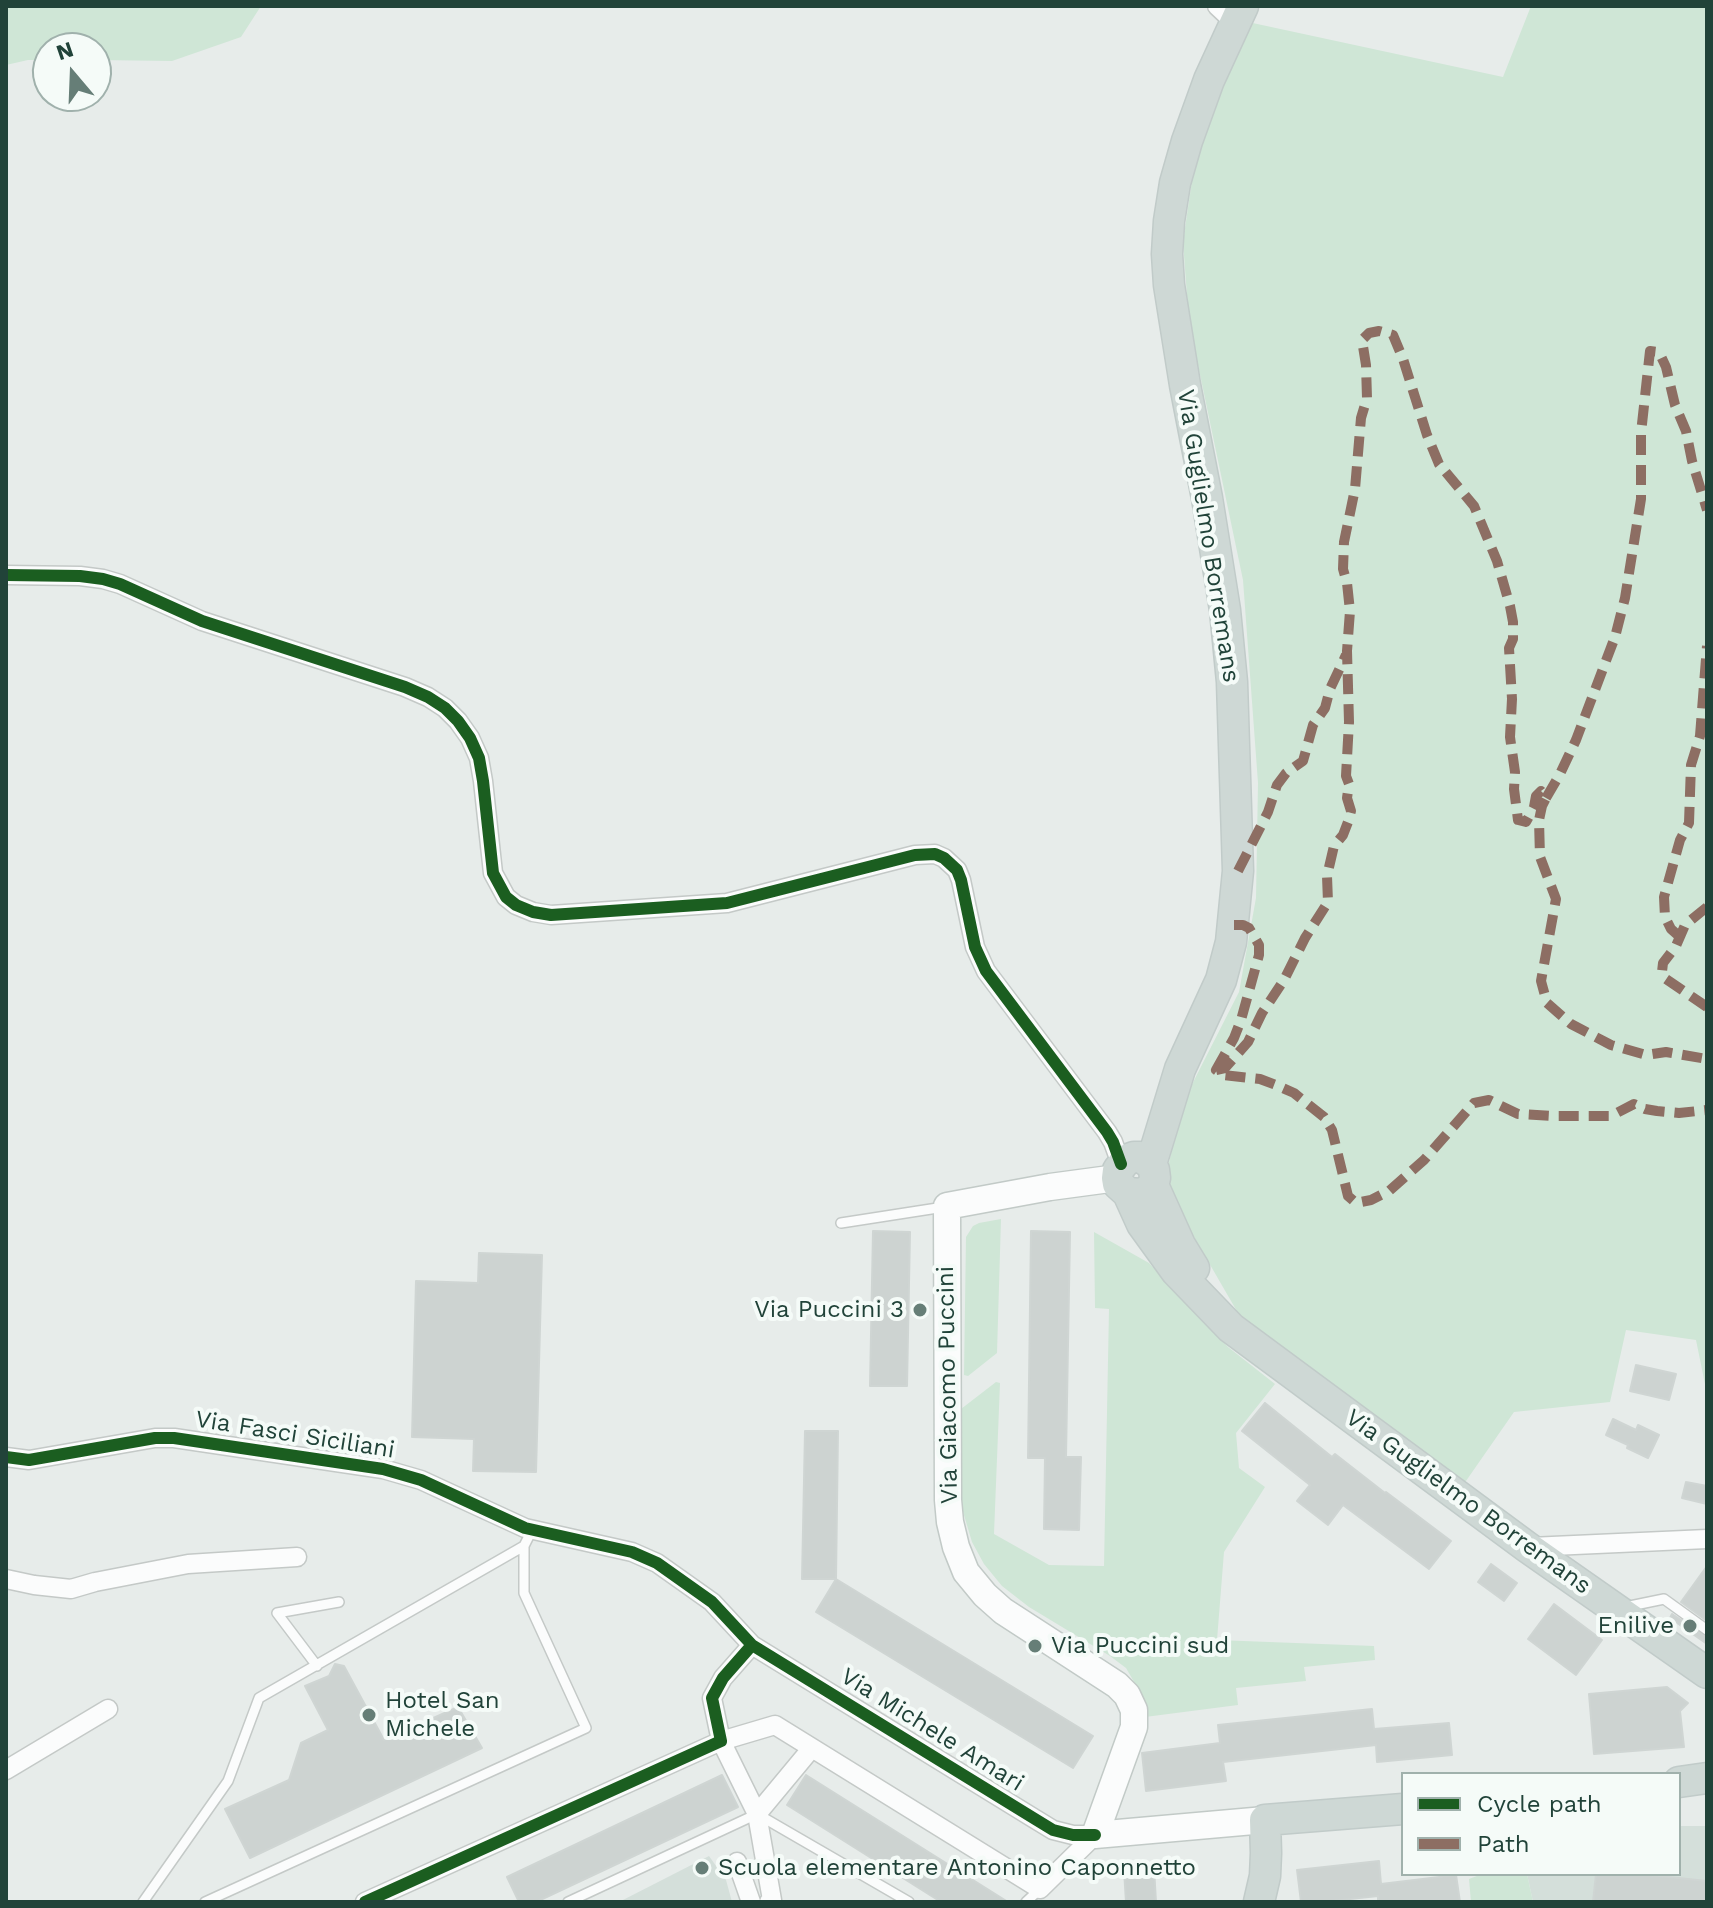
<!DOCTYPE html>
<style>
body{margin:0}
#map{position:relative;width:1713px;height:1908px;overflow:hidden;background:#e7ecea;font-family:"Work Sans",sans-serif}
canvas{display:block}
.frame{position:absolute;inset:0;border:8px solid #214339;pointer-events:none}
.legend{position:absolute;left:1401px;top:1772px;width:280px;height:104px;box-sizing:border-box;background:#f5fbf8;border:2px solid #a0b1ac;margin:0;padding:10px 14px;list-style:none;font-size:24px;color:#214339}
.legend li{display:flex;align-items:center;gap:16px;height:40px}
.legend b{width:40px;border:2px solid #a0b1ac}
.north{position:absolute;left:32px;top:32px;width:80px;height:80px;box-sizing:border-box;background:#f5fbf8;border:2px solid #a0b1ac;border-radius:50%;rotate:341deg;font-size:22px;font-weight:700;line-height:32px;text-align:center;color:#214339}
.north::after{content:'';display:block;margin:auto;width:28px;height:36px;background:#667e77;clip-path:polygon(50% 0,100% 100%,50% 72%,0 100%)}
</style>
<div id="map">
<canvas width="1713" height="1908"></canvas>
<div class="frame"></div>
<ul class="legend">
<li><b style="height:10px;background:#1b5e20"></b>Cycle path</li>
<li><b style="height:10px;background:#8d6e63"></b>Path</li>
</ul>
<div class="north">N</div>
</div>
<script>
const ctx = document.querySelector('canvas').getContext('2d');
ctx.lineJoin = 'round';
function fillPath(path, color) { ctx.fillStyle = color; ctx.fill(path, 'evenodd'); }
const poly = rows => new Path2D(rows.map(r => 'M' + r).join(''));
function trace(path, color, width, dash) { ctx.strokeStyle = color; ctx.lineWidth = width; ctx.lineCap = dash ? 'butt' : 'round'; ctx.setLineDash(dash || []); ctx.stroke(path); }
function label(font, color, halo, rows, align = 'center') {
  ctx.font = font + ' "Work Sans",sans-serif'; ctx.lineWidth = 8; ctx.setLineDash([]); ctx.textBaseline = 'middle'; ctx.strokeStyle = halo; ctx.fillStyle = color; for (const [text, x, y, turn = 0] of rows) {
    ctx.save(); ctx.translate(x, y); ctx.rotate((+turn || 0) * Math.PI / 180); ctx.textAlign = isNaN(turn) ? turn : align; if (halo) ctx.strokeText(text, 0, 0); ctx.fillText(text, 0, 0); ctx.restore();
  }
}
const built = poly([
 [1679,1826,1707,1826,1707,1902,1533,1902,1527,1874,1679,1874],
 [709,1856,726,1880,732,1902,619,1902]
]);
const green = poly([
 [6,6,261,6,241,37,172,61,96,60,96,48,48,48,48,60,28,60,6,65],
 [1531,6,1707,6,1707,1394,1696,1340,1626,1330,1610,1402,1514,1412,1459,1491,1242,1320,1164,1185,1182,1104,1239,992,1256,898,1258,783,1243,580,1189,322,1183,242,1196,153,1248,22,1503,77],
 [1001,1219,997,1353,968,1376,964,1375,966,1237,973,1226,979,1223],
 [1094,1232,1149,1263,1228,1347,1275,1384,1236,1433,1239,1468,1265,1487,1224,1552,1217,1640,1374,1646,1375,1660,1304,1667,1306,1681,1236,1688,1238,1705,1145,1717,1137,1687,1126,1668,1110,1656,1029,1607,1002,1586,984,1564,972,1542,961,1505,961,1409,996,1382,1000,1383,994,1534,1049,1565,1104,1566,1109,1309,1095,1308],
 [1482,1874,1527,1874,1533,1902,1471,1902,1469,1879]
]);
const building = poly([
 [873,1231,910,1232,907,1386,870,1386,873,1231],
 [1031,1231,1070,1232,1066,1457,1081,1457,1079,1530,1044,1529,1045,1458,1028,1458,1031,1231],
 [479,1253,542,1255,536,1472,473,1471,474,1439,412,1437,416,1281,478,1283,479,1253],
 [1636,1365,1676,1374,1669,1400,1630,1391,1636,1365],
 [1265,1403,1332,1457,1335,1454,1385,1493,1386,1492,1451,1541,1429,1569,1343,1505,1328,1525,1297,1501,1310,1485,1242,1431,1265,1403],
 [1613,1419,1636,1430,1638,1425,1659,1435,1648,1458,1627,1448,1628,1445,1606,1435,1613,1419],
 [805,1431,838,1431,836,1579,802,1579,805,1431],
 [1686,1482,1707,1486,1707,1504,1682,1498,1686,1482],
 [1491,1564,1517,1583,1504,1601,1478,1582,1491,1564],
 [1707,1566,1707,1621,1681,1602,1707,1566],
 [836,1579,1093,1736,1073,1768,816,1612,836,1579],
 [1554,1604,1602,1640,1576,1675,1528,1639,1554,1604],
 [1672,1614,1707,1637,1707,1644,1670,1618,1672,1614],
 [335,1664,344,1666,384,1740,458,1707,482,1748,250,1858,225,1809,289,1780,301,1743,328,1730,305,1686,329,1676,335,1664],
 [1667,1687,1688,1703,1680,1711,1684,1747,1594,1754,1589,1694,1667,1687],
 [1372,1709,1374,1729,1449,1723,1452,1755,1377,1762,1376,1745,1223,1762,1226,1781,1146,1791,1142,1753,1220,1743,1218,1725,1372,1709],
 [722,1775,738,1807,536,1902,519,1902,507,1877,722,1775],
 [806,1775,1008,1902,941,1902,787,1805,806,1775],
 [1379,1861,1381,1884,1456,1875,1460,1902,1378,1902,1378,1896,1322,1902,1301,1902,1297,1870,1379,1861],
 [1154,1868,1156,1902,1126,1902,1124,1870,1154,1868],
 [1596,1874,1640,1874,1707,1881,1707,1902,1593,1902,1596,1874]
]);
const service = poly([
 [841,1223,944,1207],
 [1625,1607,1664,1599,1707,1630],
 [317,1666,277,1613,339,1602],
 [143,1902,228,1781,259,1698,524,1546],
 [205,1902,586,1728,524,1593,524,1546,532,1530],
 [568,1902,757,1814,909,1902],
 [1026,1902,1040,1889]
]);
const minor = poly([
 [1217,6,1234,22],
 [6,575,80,576,103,579,120,584,202,621,405,687,428,697,445,708,458,721,470,738,479,758,483,781,493,873,506,897,516,905,533,912,551,915,727,903,915,855,935,854,944,858,957,870,961,880,975,947,986,971,1107,1132,1113,1142,1121,1164],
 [6,1457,29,1460,155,1438,174,1438,383,1469,421,1480,525,1528,632,1552,657,1563,712,1602,752,1645,1035,1819,1053,1830,1073,1835,1095,1835],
 [1530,1547,1707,1539],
 [6,1579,34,1585,71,1589,95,1582,188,1564,297,1557],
 [6,1770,108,1709],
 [757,1814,721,1741,775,1725,1040,1889,1095,1835],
 [737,1862,751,1902],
 [365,1902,721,1741,712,1698,723,1678,752,1645],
 [769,1902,772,1900,757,1814,811,1749]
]);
const secondary = poly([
 [1117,1178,1050,1187,947,1206,948,1500,950,1522,956,1547,966,1572,985,1595,1003,1611,1117,1685,1127,1695,1134,1710,1134,1727,1095,1835,1265,1820]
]);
const primary = poly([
 [1151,1164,1180,1069,1221,980,1231,942,1238,871,1232,682,1225,610,1207,498,1185,385,1169,285,1167,254,1169,221,1175,183,1187,141,1209,80,1243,6],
 [1153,1185,1149,1190,1141,1194,1128,1193,1118,1184,1117,1178,1118,1170,1126,1160,1134,1157,1141,1157,1151,1164,1154,1170,1155,1178,1153,1185,1180,1245,1194,1268],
 [1128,1193,1142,1224,1176,1271,1231,1328,1527,1547,1707,1673],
 [1679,1782,1707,1778],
 [1259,1902,1265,1876,1266,1853,1265,1820,1403,1809]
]);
const quiet = poly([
 [1546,798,1560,774,1576,740,1615,637,1625,598,1641,499,1641,433,1650,351,1659,352,1666,367,1675,405,1686,431,1692,461,1707,510],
 [1238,871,1268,812,1277,785,1286,773,1303,761,1313,725,1325,708,1330,689,1346,655],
 [1707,907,1685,925,1676,946,1663,963,1662,972,1666,979,1707,1007],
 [1234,925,1243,925,1249,928,1259,945,1259,955,1241,1020,1234,1038,1216,1070,1223,1075,1260,1079,1276,1085,1294,1093,1324,1117,1332,1130,1348,1196,1356,1203,1371,1200,1389,1191,1424,1160,1474,1103,1489,1100,1518,1114,1555,1116,1611,1116,1634,1104,1645,1109,1657,1111,1679,1113,1707,1110],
 [1680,937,1671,929,1665,917,1664,897,1680,840,1689,823,1691,765,1700,736,1707,646],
 [1216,1070,1225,1068,1248,1042,1262,1013,1284,980,1305,938,1328,902,1327,876,1334,846,1343,835,1348,822,1351,811,1347,798,1349,784,1346,776,1349,722,1347,651,1350,611,1347,583,1343,569,1344,542,1355,489,1361,418,1367,398,1366,365,1362,340,1369,333,1379,331,1393,335,1403,359,1427,435,1439,464,1474,506,1497,561,1510,606,1513,622,1513,639,1509,648,1512,699,1510,737,1515,772,1514,789,1518,820,1526,822,1534,807,1536,796,1541,791,1546,798,1542,806,1539,820,1540,857,1556,899,1541,981,1547,1003,1571,1024,1611,1045,1646,1055,1666,1052,1707,1059]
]);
const cycleway = poly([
 [6,575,80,576,103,579,120,584,202,621,405,687,428,697,445,708,458,721,470,738,479,758,483,781,493,873,506,897,516,905,533,912,551,915,727,903,915,855,935,854,944,858,957,870,961,880,975,947,986,971,1107,1132,1113,1142,1121,1164],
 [6,1457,29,1460,155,1438,174,1438,383,1469,421,1480,525,1528,632,1552,657,1563,712,1602,752,1645,1035,1819,1053,1830,1073,1835,1095,1835],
 [365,1902,721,1741,712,1698,723,1678,752,1645]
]);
const markers = [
 [920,1310,8,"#667e77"],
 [1690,1626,8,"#667e77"],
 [1035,1646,8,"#667e77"],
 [369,1715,8,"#667e77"],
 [702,1868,8,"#667e77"]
];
const streetNames = [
 ["Via Guglielmo Borremans",1208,536,81],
 ["Via Giacomo Puccini",948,1385,-91],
 ["Via Fasci Siciliani",295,1435,9],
 ["Via Guglielmo Borremans",1468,1502,36],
 ["Via Michele Amari",932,1730,32]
];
const poiNames = [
 ["Via Puccini 3",904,1310,"right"],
 ["Enilive",1674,1626,"right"],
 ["Via Puccini sud",1051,1646],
 ["Hotel San",385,1701],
 ["Michele",385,1729],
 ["Scuola elementare Antonino Caponnetto",718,1868]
];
fillPath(built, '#d4dfda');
fillPath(green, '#cfe6d6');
fillPath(building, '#cdd3d1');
trace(building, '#cfd5d3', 2);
trace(service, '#c4c9c7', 12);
trace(minor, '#c4c9c7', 21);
trace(secondary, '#c2cac7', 29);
trace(primary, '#c1cbc9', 33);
trace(service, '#fbfcfc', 9);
trace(minor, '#fbfcfc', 18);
trace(secondary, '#fbfcfc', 26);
trace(primary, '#ced8d5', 30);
trace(quiet, '#8d6e63', 10, [20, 10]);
trace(cycleway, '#1b5e20', 12);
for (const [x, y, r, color] of markers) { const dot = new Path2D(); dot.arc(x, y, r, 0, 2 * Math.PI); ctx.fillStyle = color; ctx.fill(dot); trace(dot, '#f5fbf8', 3); }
label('24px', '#214339', '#f5fbf8', streetNames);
label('24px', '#214339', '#f5fbf8', poiNames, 'left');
</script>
